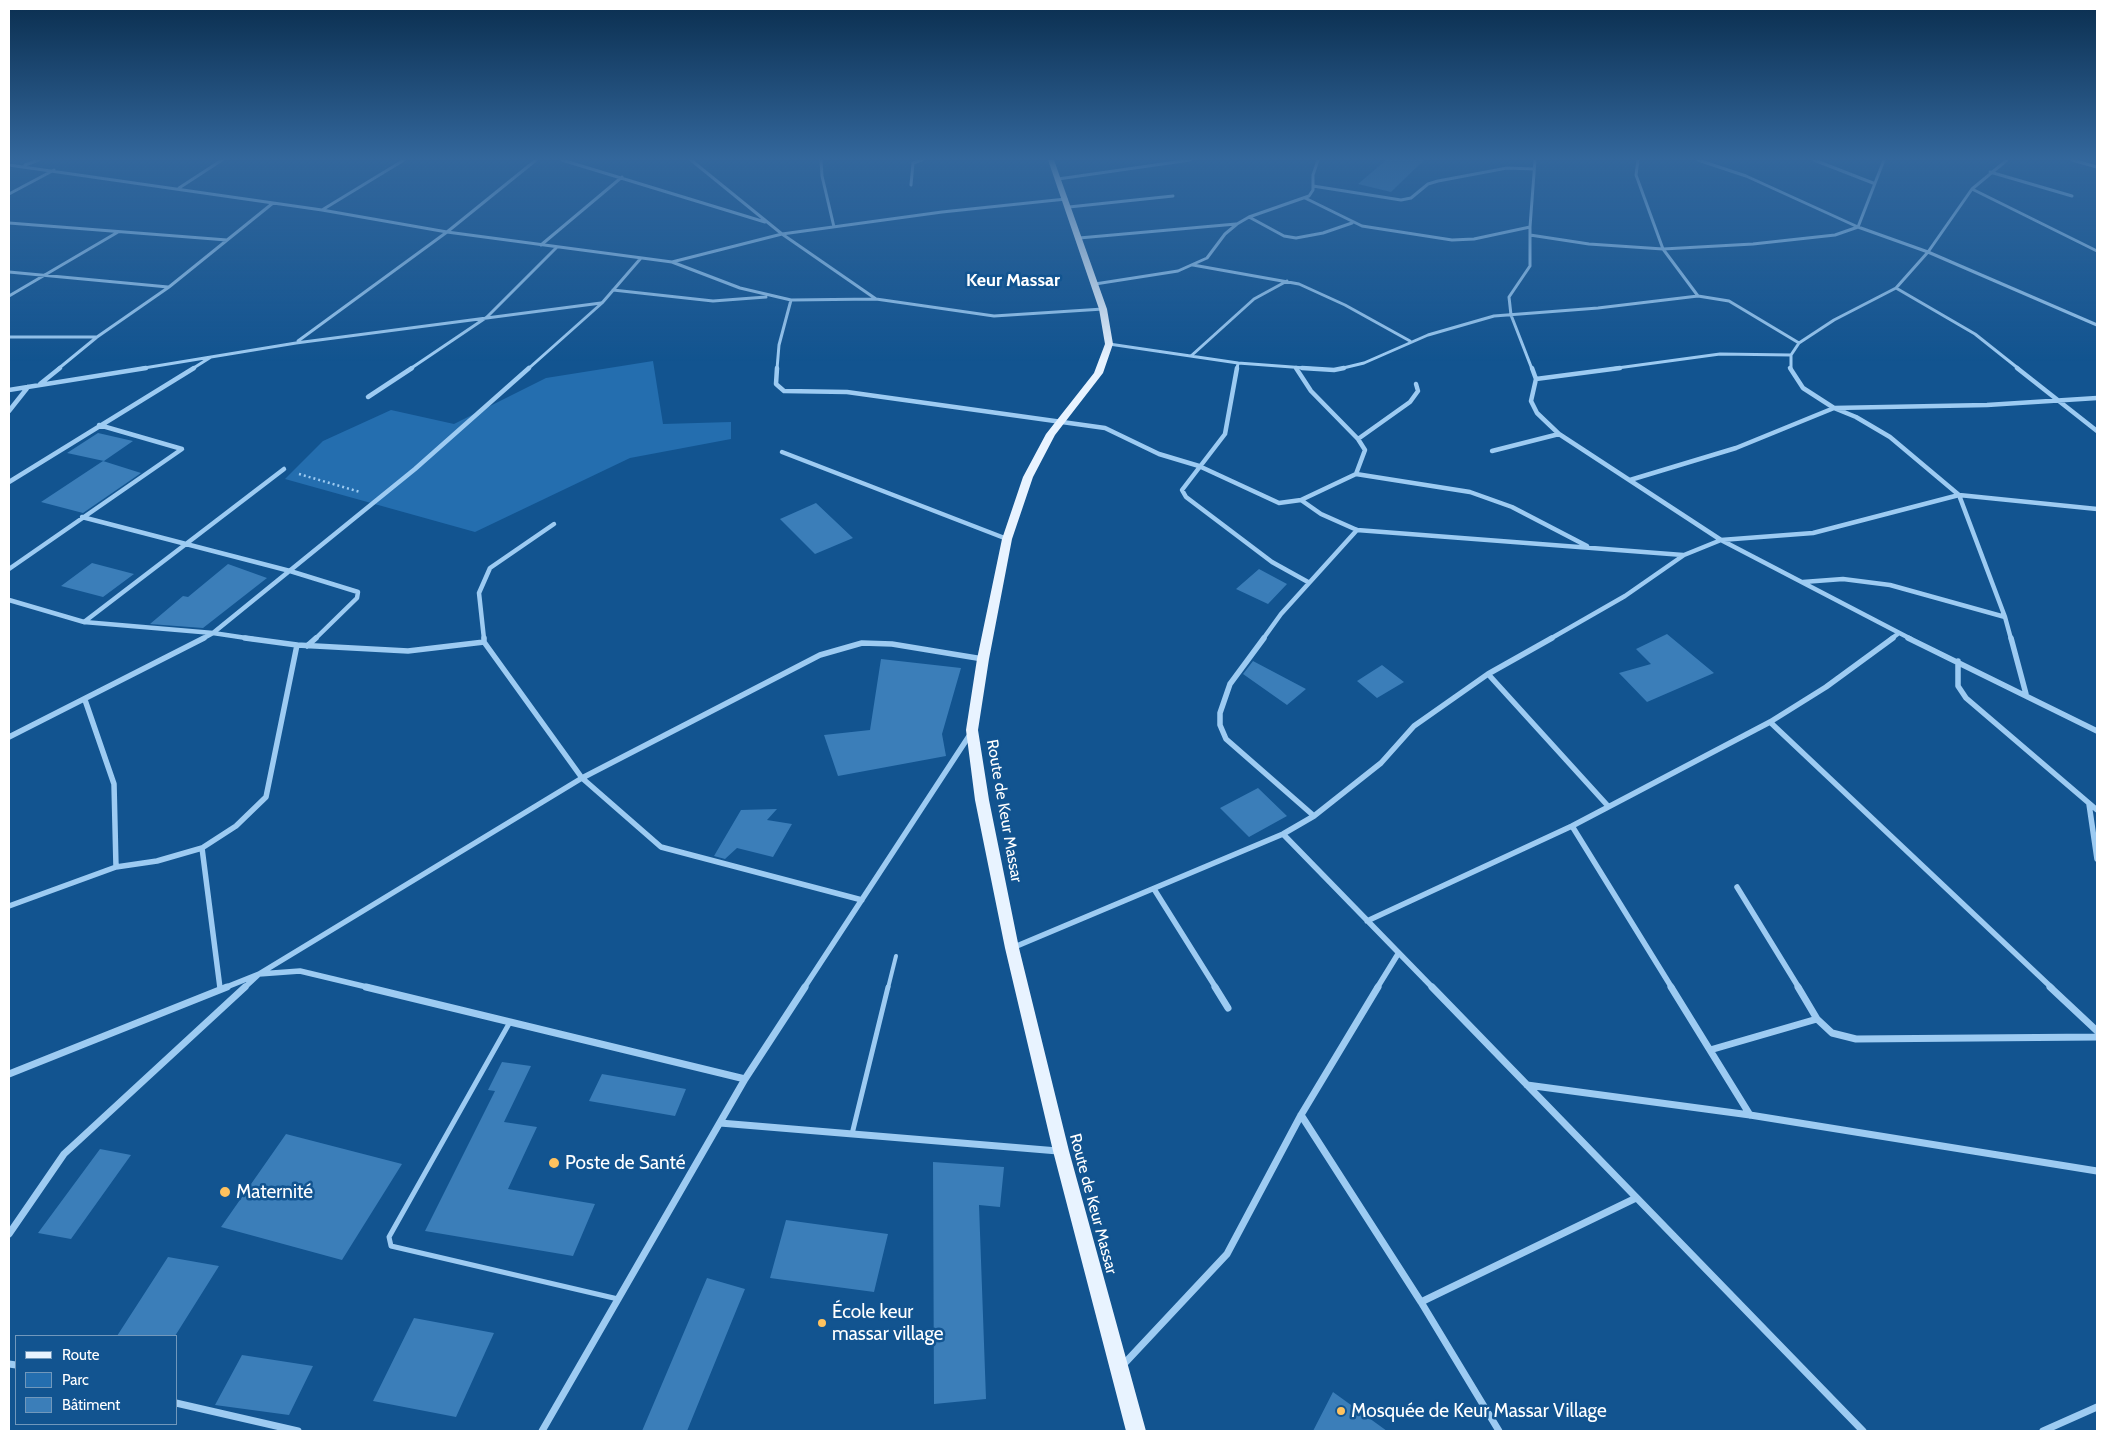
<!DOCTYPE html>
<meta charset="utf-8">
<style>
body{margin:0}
#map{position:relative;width:2106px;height:1440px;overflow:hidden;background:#125490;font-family:Cabin,sans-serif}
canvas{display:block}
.frame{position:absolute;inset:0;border:10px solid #fff;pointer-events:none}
.legend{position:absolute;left:15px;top:1335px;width:162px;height:90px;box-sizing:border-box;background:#125490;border:1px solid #7198bc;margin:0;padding:6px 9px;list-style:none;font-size:15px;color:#fff}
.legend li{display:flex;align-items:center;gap:10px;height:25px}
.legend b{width:25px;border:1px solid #7198bc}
</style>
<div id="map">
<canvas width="2106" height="1440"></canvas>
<div class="frame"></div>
<ul class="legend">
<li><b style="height:6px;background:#e8f3ff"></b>Route</li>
<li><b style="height:14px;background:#246eaf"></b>Parc</li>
<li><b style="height:14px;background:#3b7eb9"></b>Bâtiment</li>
</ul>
</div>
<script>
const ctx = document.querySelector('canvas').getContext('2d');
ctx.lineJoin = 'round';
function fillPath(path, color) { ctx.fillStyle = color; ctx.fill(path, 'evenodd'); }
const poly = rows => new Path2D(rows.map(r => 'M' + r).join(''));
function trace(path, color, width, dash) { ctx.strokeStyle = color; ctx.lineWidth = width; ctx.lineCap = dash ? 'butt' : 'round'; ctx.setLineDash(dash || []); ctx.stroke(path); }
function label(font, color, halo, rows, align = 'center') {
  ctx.font = font + ' Cabin,sans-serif'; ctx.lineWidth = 5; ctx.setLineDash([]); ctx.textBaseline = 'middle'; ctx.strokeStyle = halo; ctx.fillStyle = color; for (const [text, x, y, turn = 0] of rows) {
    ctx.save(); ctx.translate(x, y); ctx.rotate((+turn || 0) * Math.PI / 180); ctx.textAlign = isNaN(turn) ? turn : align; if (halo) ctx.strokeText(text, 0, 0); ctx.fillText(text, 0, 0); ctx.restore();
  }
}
const green = poly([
 [653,361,663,424,731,422,731,439,630,458,475,532,285,479,323,441,391,410,454,424,546,378]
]);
const building = poly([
 [1386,160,1424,160,1391,192,1358,184],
 [98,433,133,441,104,461,67,453],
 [103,461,141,473,83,513,41,502],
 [816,503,853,538,815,554,780,519],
 [92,563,134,574,103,597,61,586],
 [228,564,267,578,203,628,150,624,183,596,188,597],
 [1259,569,1287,584,1268,604,1236,589],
 [1667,634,1714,673,1647,702,1619,673,1651,664,1636,649],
 [881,659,961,668,942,734,946,756,838,776,824,735,870,730],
 [1253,661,1306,689,1287,705,1243,674],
 [1382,665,1404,682,1377,698,1357,681],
 [1258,788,1287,816,1249,837,1220,808],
 [777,809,767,820,792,824,773,857,737,848,725,859,714,856,741,810],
 [502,1062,531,1066,504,1122,537,1127,508,1189,595,1204,573,1256,425,1231,495,1091,488,1090],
 [602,1074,686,1089,675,1116,589,1101],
 [286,1134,402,1164,342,1260,221,1227],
 [100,1149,131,1155,71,1239,38,1233],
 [933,1162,1004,1167,1000,1207,979,1205,986,1399,934,1404],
 [786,1220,888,1234,874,1292,770,1278],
 [168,1257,219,1266,175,1336,117,1336],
 [707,1278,745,1289,687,1431,642,1431],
 [414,1318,494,1333,456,1417,373,1401],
 [242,1355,313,1366,289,1415,215,1405],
 [1333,1392,1387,1431,1313,1431]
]);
const path = poly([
 [299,474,360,492]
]);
const serviceFar1 = poly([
 [888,988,896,956]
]);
const service = poly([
 [510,1022,389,1237,391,1246,618,1299],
 [852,1134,888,987]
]);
const minorFar3 = poly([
 [562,160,765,222],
 [691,160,782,234,876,299,994,316,1103,309],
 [821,160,822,176,834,227],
 [1638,160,1636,175,1663,249,1698,296],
 [1698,160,1746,176,1858,227,1928,252,2097,325],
 [1814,160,1873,183],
 [2072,160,2097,167],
 [9,165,322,210,447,232,672,262,740,288,791,300,876,299],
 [25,165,39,160],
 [1990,172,2072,196],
 [1058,179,1190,160],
 [911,185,913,163,922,160],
 [1313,186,1401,200,1411,198,1428,184,1438,181,1507,168,1534,169],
 [179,188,222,160],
 [1972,189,2097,251],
 [9,194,54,170],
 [1305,198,1362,226,1452,240,1474,239,1530,227],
 [1069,207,1173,196],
 [322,210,404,160],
 [1249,217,1284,236,1296,238,1323,233,1352,223],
 [9,223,227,240],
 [1530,235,1589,244,1663,249,1753,244,1835,235,1858,227,1884,160],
 [1079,238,1236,224],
 [541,245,622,177],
 [672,262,782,234,942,212,1066,199],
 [1193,265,1299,284,1345,305,1410,341],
 [9,272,168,287],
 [1095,284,1178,271,1207,258,1225,234,1237,224,1249,217,1309,196,1313,190,1313,175,1318,160],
 [1896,288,1975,334,2019,369],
 [613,290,713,301,766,297],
 [9,296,118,232],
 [9,337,97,337],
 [298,341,447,232,536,160],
 [1109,344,1238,363,1319,369],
 [1191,356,1254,299,1287,281],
 [58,369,97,337,169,287,273,203],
 [138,369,296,343,601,303],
 [192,369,211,357],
 [410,369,487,317,557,247],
 [528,369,602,303,641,258],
 [777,369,779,345,791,300],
 [1237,369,1238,363],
 [1339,369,1364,363,1428,335,1494,316,1598,308,1698,296,1729,301,1799,343],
 [1532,369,1511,315,1509,297,1530,266,1530,227,1535,160],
 [1610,369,1720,354,1791,355],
 [1791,369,1791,355,1799,343,1834,320,1896,288,1928,252,1972,189,2007,160]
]);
const minorFar2 = poly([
 [777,368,776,384,784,391,847,392,1105,428,1159,454,1199,466,1279,503,1301,500,1356,474,1365,450,1358,439,1311,391,1296,368],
 [1237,368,1225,434,1182,490,1186,497,1272,562,1308,582],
 [1302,368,1334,370,1344,368],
 [1532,368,1536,379,1531,401,1537,413,1559,434,1721,540,1911,639],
 [1790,368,1803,388,1834,408,1856,417,1890,437,1959,495,2005,617,2011,639],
 [2017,368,2097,431],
 [1536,379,1620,368],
 [40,384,60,368],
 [9,390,146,368],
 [368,397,412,368],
 [9,411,28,387],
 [1358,439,1410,402,1418,391,1416,384],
 [1492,451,1559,434],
 [782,452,1007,539],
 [1356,474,1470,492,1512,507,1587,546],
 [1630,480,1736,448,1834,408,1987,405,2097,398],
 [9,482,194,368],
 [1301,500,1321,514,1357,530,1683,555],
 [82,517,290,571,358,592,357,598,315,639],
 [9,569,182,449,99,425],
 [1803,582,1843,579,1890,585,2005,617],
 [9,600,84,622,213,633,253,639],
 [84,622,284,469],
 [202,639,213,633,415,469,529,368],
 [484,639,479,593,490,568,554,524],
 [1263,639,1281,614,1357,530],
 [1550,639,1625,596,1684,555,1721,540,1813,533,1959,495,2097,509],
 [1891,639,1899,633]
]);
const minorFar1 = poly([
 [245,638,297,645,408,651,484,642],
 [484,638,484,642,582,778,661,847,862,900],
 [1264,638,1230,684,1220,713,1220,725,1226,739,1314,816],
 [1908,638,2097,731],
 [2011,638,2026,694],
 [307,646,316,638],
 [1958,661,1958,686,1966,698,2097,810],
 [1488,674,1608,806],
 [1770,722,2052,988],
 [9,737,204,638],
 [2089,804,2097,859],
 [1572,826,1672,988],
 [1283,834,1433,988],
 [202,848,236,826,266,797,297,645],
 [116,867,157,861,202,848,220,988],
 [1737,887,1799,988],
 [1154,889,1216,988],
 [9,906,116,867,114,784,85,700],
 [1367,921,1572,826,1770,722,1826,687,1893,638],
 [1012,948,1283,834,1314,816,1381,763,1414,726,1488,674,1552,638],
 [224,988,259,974,582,778,820,655,862,643,892,644,983,659],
 [244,988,259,974,300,971,371,988],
 [804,988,971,733],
 [1377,988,1398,954]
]);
const minor = poly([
 [366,987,745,1079],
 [1215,987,1228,1008],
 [1432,987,1863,1431],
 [1671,987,1750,1115],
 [1798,987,1817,1019,1832,1033,1856,1039,2097,1037],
 [2050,987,2097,1031],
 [1710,1050,1817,1019],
 [9,1074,227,987],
 [1527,1085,1750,1115,2097,1171],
 [1301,1115,1421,1302,1499,1431],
 [720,1123,1058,1151],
 [9,1234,64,1154,245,987],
 [1421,1302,1636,1198],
 [9,1364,16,1365],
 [1123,1365,1227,1254,1301,1115,1378,987],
 [176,1403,298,1431],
 [542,1431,745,1079,805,987],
 [2043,1431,2097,1407]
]);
const primary = poly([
 [1048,160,1054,160,1107,309,1113,344,1103,373,1055,435,1033,477,1012,539,989,659,978,730,989,800,1019,948,1069,1151,1146,1431,1126,1431,1053,1151,1005,948,975,800,966,730,977,659,1002,539,1023,477,1046,434,1094,373,1105,344,1099,309,1048,160]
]);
const markers = [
 [554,1163,6,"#ffc25e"],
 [225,1192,6,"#ffc25e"],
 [822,1323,5,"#ffc25e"],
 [1341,1411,5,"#ffc25e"]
];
const streetNames = [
 ["Route de Keur Massar",1004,811,80],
 ["Route de Keur Massar",1093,1204,75]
];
const farDistrictnames = [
 ["Keur Massar",1013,281]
];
const nearPoinames = [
 ["Poste de Santé",565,1163],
 ["Maternité",236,1192],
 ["École keur",832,1312],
 ["massar village",832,1334],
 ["Mosquée de Keur Massar Village",1351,1411]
];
fillPath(green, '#246eaf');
fillPath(building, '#3b7eb9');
trace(path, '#9dcbf2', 2.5, [2, 3]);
trace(serviceFar1, '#9dcbf2', 4);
trace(service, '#9dcbf2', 5);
trace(minorFar3, '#9dcbf2', 3);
trace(minorFar2, '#9dcbf2', 4.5);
trace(minorFar1, '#9dcbf2', 5.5);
trace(minor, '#9dcbf2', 7);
fillPath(primary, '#e8f3ff');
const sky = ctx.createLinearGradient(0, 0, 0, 361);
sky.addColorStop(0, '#0a2e4f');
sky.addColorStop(0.44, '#33679c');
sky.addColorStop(1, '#33679c00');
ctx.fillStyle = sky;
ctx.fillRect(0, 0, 2106, 361);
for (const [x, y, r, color] of markers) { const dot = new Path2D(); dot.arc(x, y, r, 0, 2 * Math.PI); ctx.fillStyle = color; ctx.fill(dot); trace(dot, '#125490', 2); }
label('16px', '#fff', '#125490', streetNames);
label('bold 18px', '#fff', '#125490', farDistrictnames);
label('19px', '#fff', '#125490', nearPoinames, 'left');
</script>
